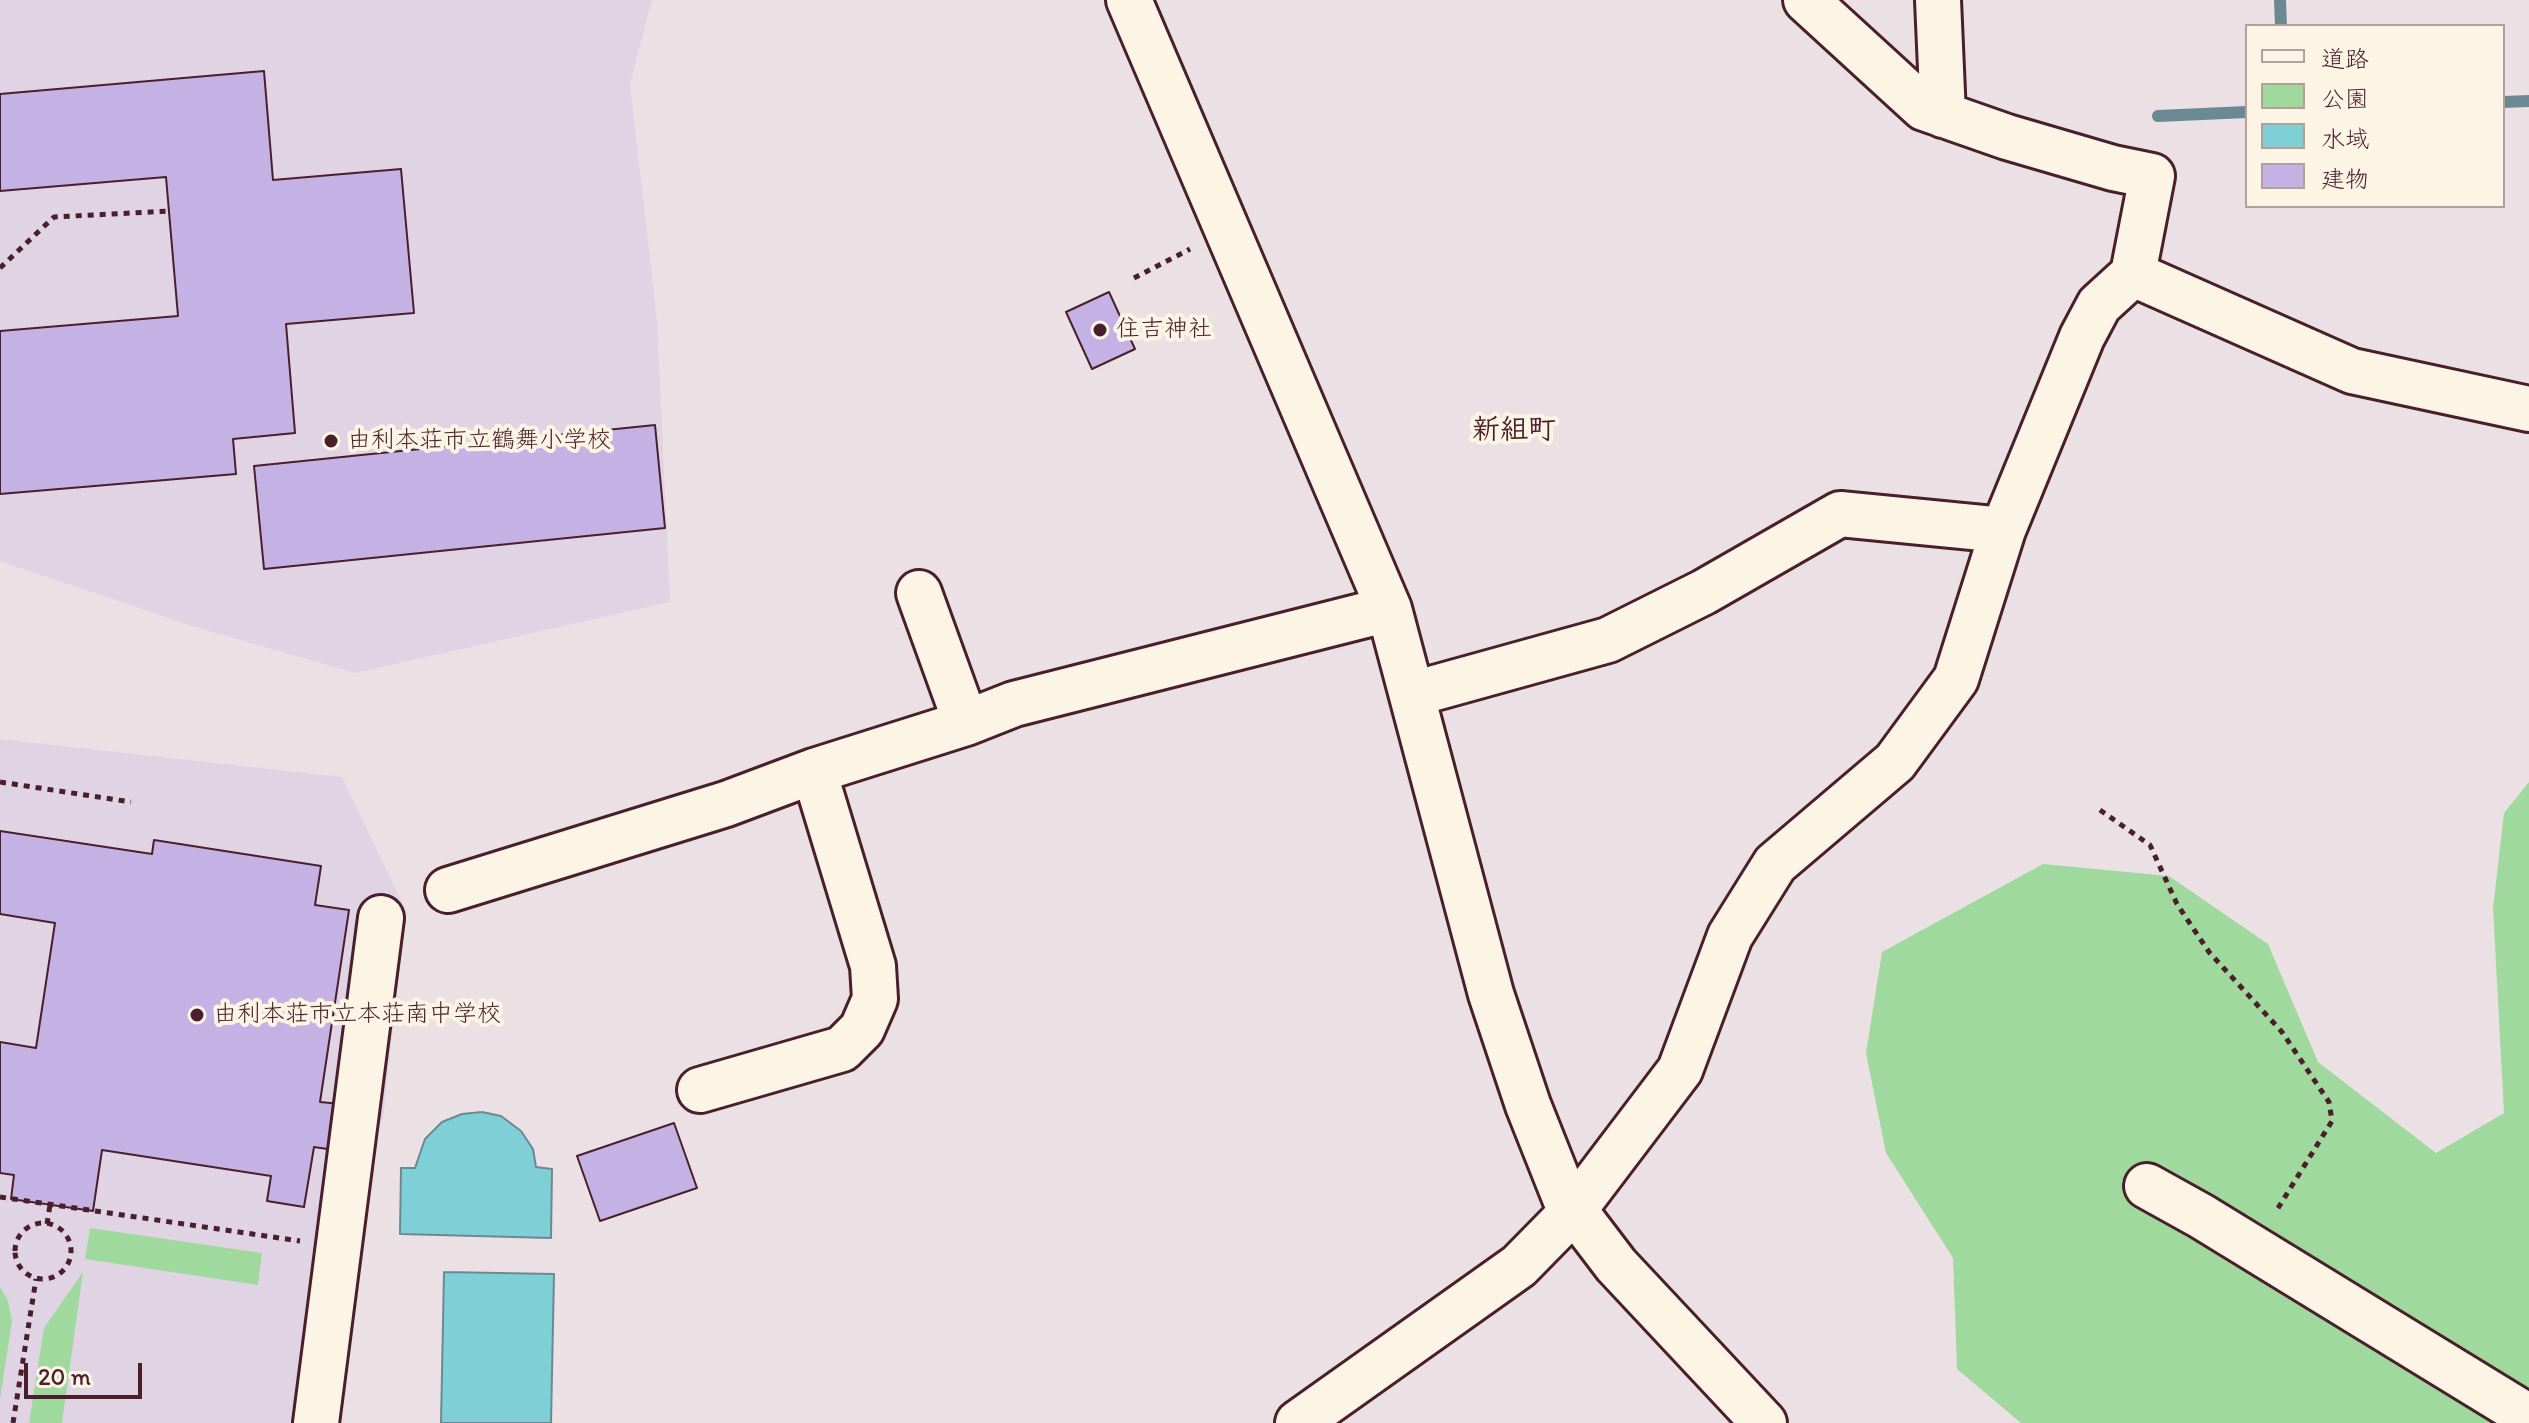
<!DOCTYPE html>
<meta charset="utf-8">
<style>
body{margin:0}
#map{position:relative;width:2529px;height:1423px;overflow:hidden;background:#ebe1e4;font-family:Itim,"Klee One",sans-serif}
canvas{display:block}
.legend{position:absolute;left:2245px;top:24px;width:260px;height:184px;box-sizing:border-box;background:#fcf5e5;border:2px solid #b59f9b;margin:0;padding:10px 14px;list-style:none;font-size:24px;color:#4a1f2b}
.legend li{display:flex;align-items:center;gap:16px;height:40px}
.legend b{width:40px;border:2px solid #b59f9b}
.scale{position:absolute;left:24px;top:1363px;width:118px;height:36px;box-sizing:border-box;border:4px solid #4a1f2b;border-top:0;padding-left:10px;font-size:24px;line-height:28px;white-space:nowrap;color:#4a1f2b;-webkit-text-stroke:6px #fcf5e5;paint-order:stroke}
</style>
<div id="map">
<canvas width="2529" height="1423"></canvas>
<ul class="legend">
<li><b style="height:10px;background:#fcf5e5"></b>道路</li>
<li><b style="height:22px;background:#a0d99e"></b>公園</li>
<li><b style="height:22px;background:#7fd0d6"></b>水域</li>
<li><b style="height:22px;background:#c3b2e3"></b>建物</li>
</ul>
<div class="scale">20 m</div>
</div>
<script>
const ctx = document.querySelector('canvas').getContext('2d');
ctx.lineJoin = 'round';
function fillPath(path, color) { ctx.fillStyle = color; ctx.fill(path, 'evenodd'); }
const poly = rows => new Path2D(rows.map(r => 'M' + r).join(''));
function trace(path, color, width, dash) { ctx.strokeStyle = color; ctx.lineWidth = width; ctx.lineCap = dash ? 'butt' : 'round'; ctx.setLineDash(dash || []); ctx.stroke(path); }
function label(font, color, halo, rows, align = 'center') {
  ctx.font = font + ' Itim,"Klee One",sans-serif'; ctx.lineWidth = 8; ctx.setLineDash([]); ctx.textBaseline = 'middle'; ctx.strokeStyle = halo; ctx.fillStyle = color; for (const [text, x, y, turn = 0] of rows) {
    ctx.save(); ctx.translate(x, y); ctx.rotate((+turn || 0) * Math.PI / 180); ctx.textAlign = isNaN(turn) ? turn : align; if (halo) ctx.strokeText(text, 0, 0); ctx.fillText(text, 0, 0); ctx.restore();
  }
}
const built = poly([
 [0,0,652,0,630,84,657,321,670,602,355,673,192,626,0,561],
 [0,739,342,777,406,911,383,1118,336,1221,304,1423,0,1423]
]);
const green = poly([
 [2529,782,2529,1423,2021,1423,1957,1369,1953,1258,1886,1153,1866,1053,1882,952,2043,864,2169,876,2268,944,2318,1062,2436,1153,2504,1113,2493,908,2504,813],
 [90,1228,262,1253,258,1285,85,1259],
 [83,1272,62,1423,29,1423,44,1328],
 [0,1287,8,1301,12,1321,0,1399]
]);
const water = poly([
 [482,1112,501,1116,521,1131,533,1149,536,1167,552,1169,551,1238,400,1234,401,1168,415,1168,425,1139,442,1122,462,1114,482,1112],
 [444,1272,554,1274,551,1423,441,1423,444,1272]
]);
const stream = poly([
 [2280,0,2281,26],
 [2503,102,2529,101],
 [2158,116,2247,112]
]);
const building = poly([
 [264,71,273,180,401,169,414,313,286,324,295,433,233,439,236,474,0,494,0,331,178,316,166,177,0,191,0,94,264,71],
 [1109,292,1135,349,1092,369,1066,312,1109,292],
 [655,425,665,528,264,569,254,466,655,425],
 [0,831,152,854,154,840,321,866,315,905,349,910,320,1102,341,1104,334,1150,314,1147,304,1207,267,1201,271,1176,102,1150,93,1211,11,1199,14,1175,0,1173,0,1042,36,1048,55,923,0,914,0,831],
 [674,1123,697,1188,600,1221,577,1156,674,1123]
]);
const path = poly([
 [0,268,54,217,170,211],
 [1134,278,1190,249],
 [0,782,131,802],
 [2100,810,2150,845,2177,904,2209,952,2282,1032,2329,1102,2332,1121,2275,1213],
 [0,1197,300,1241],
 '15 1251a28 28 0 1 1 56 0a28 28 0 1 1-56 0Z',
 [47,1224,50,1205],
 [13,1423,36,1279]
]);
const minor = poly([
 [1129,0,1389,609,1491,994,1528,1105,1565,1198,1616,1265,1764,1423],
 [1806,0,1924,108,2007,137,2113,168,2152,176,2133,274,2352,371,2529,409],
 [1938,0,1943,115],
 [919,593,966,723],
 [1413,694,1608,640,1704,592,1840,514,2003,530],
 [448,890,726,804,814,771,966,723,1014,704,1389,609],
 [700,1090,842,1049,862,1029,875,999,873,966,814,771],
 [2147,1186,2201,1216,2529,1417],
 [316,1423,381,918],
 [1298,1423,1519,1266,1573,1211,1680,1070,1730,936,1775,864,1895,762,1956,679,2003,530,2082,337,2099,305,2133,274]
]);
const markers = [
 [1100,330,8,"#4a1f2b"],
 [331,441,8,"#4a1f2b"],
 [197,1015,8,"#4a1f2b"]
];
const poiNames = [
 ["住吉神社",1116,330],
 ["由利本荘市立鶴舞小学校",347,441],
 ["由利本荘市立本荘南中学校",213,1015]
];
const quarterNames = [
 ["新組町",1514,431]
];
fillPath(built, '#dfd3e4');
fillPath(green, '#a0d99e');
fillPath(water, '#7fd0d6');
trace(water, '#6a8992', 2);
trace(stream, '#6a8992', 12);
fillPath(building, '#c3b2e3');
trace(building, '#4a1f2b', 2);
trace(minor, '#4a1f2b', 50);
trace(path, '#4a1f2b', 5, [6, 6]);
trace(minor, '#fcf5e5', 44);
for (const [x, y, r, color] of markers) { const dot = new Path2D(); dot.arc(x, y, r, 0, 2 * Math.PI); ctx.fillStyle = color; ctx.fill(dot); trace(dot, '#fcf5e5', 3); }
label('24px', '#4a1f2b', '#fcf5e5', poiNames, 'left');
label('bold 28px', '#4a1f2b', '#fcf5e5', quarterNames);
</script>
